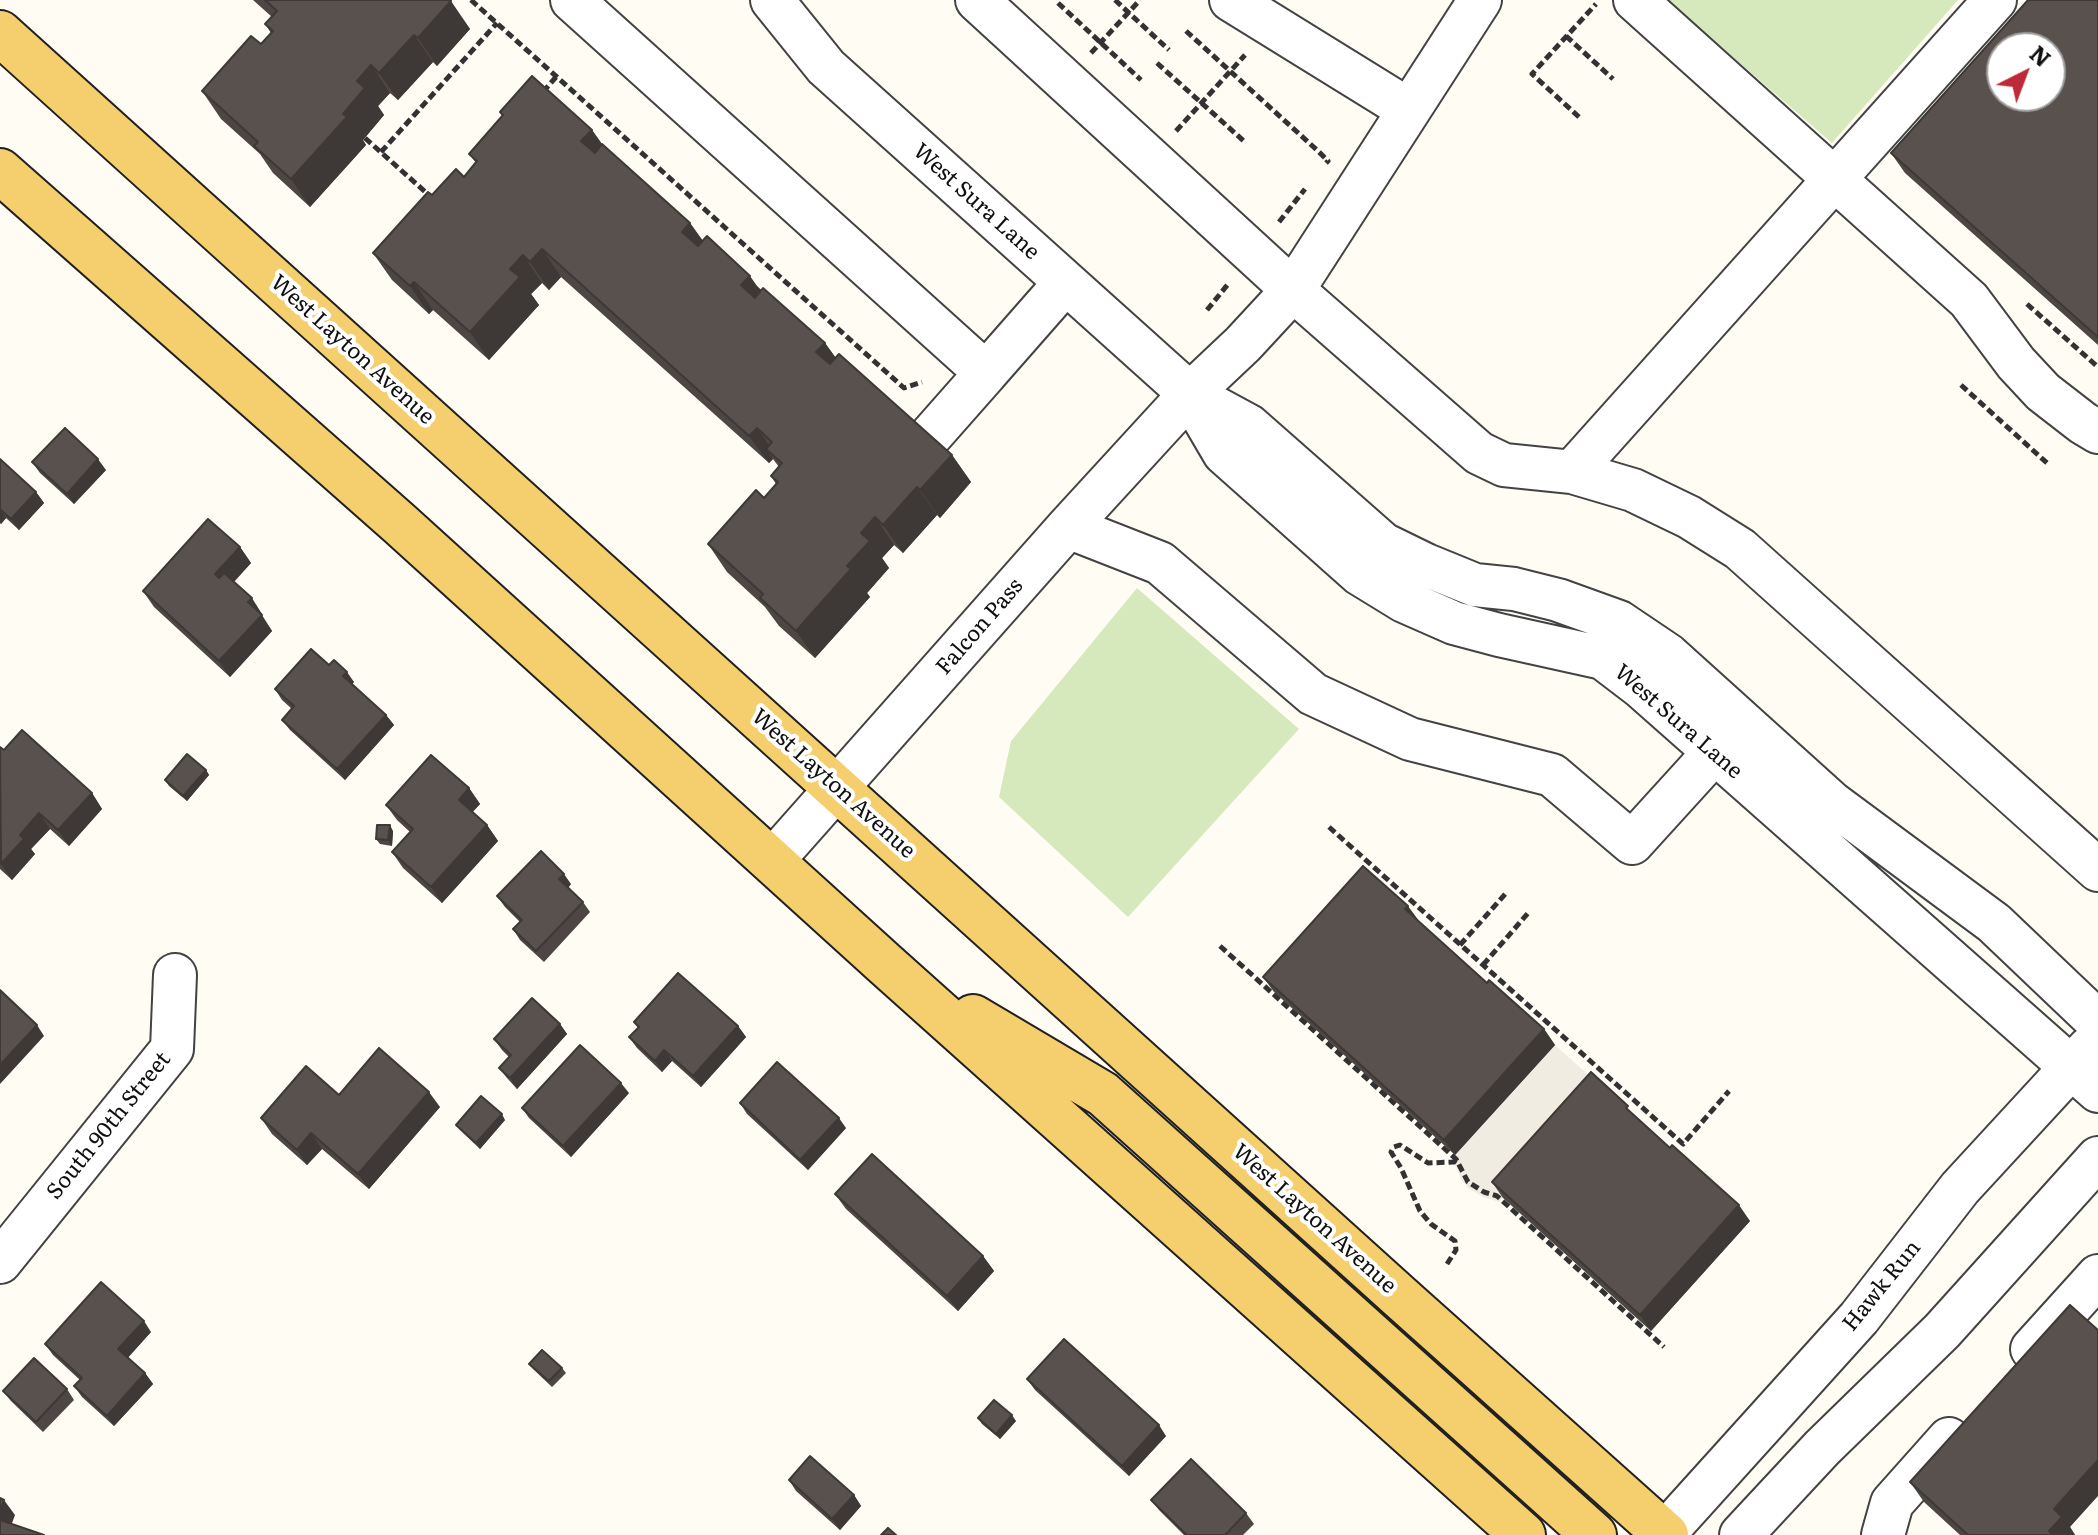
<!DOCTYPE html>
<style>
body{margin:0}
#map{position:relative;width:2098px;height:1535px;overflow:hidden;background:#fffcf4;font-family:Literata,serif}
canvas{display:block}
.north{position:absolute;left:1986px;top:32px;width:80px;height:80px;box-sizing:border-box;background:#fff;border:2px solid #9f9f9f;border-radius:50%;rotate:42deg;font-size:22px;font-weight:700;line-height:32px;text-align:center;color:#101010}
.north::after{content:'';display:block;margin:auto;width:28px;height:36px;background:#be2a37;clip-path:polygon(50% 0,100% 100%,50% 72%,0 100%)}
</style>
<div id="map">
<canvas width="2098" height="1535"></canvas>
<div class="north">N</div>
</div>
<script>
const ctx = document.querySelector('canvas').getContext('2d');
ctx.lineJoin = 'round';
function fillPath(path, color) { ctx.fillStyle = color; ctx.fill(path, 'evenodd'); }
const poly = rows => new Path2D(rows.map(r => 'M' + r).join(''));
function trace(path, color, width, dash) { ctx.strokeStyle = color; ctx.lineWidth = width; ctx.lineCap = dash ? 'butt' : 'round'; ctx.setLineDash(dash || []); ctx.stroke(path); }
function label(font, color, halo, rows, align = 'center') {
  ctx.font = font + ' Literata,serif'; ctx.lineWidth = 8; ctx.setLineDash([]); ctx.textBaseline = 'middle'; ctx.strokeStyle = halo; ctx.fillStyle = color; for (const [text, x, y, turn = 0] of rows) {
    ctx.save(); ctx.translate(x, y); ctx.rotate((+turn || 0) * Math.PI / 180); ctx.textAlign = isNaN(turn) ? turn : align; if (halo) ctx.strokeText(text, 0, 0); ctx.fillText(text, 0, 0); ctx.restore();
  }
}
const green = poly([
 [1667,0,1958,0,1832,143],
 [1137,588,1299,729,1128,917,999,797,1011,741]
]);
const plaza = poly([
 [1555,1045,1602,1087,1499,1202,1483,1197,1468,1188,1461,1179,1454,1162,1455,1155]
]);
const path = poly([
 [471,0,904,388,922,382],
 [1115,0,1169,50],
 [1058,3,1141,80],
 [1186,31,1318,151,1328,161,1326,163],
 [1566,36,1613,79],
 [1091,53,1140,0],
 [1157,63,1246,143],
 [543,92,556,77],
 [1579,117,1532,74,1596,4],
 [1176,131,1245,55],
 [365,138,431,197],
 [381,152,497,23],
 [1279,222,1305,189],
 [2027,304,2098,367],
 [1207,310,1229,283],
 [1961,385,2047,463],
 [1329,827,1683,1144,1729,1091],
 [1460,945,1507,892],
 [1220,946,1456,1159,1468,1182,1484,1192,1497,1196,1664,1347],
 [1483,965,1529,912],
 [1447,1264,1456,1250,1455,1241,1431,1224,1420,1211,1401,1168,1391,1152,1394,1147,1400,1145,1428,1163,1454,1162,1456,1159]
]);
const minor = poly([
 [572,0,986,373,1065,283],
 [772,0,826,67,1190,394,1249,426,1383,544,1426,565,1475,585,1514,589,1558,600,1619,622,1668,655,1832,803,1994,923,2098,1022],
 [977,0,1293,290,1480,0],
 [1231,0,1409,110],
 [1635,0,1969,300,2016,363,2043,392,2083,423,2098,432],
 [1190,395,1224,453,1360,574,1404,601,1454,623,1499,635,1603,658,1641,687,2098,1091],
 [926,441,986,373],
 [1572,472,1633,490,1689,517,1740,549,2098,870],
 [1068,527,1160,563,1313,694,1410,739,1552,775,1632,843,1732,733],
 [772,861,1068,527,1190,394,1243,344,1293,290,1479,453,1504,465,1572,472,1995,0],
 [0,1262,172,1049,175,975],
 [2032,1349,2098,1276],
 [1663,1535,1859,1318,1960,1188,2089,1048],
 [1741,1535,1822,1448,1942,1331,2098,1158],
 [1883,1535,1892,1503,1949,1439]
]);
const major = poly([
 [0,33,1400,1297,1666,1535],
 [0,171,400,524,885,964,1523,1535],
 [973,1017,1103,1094,1594,1535]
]);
const wall = poly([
 [253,0,449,0,470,29,437,66,433,62,398,100,390,93,378,106,384,115,363,140,366,145,310,207,273,173,260,154,221,119,202,91,261,44,271,33,265,24,272,17],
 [2098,0,2098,345,1905,173,1891,153],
 [500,112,592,130,602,144,690,223,703,241,825,343,836,358,952,455,971,482,940,518,937,515,903,553,894,545,882,558,889,568,867,593,870,597,815,658,779,626,765,607,727,572,708,544,764,498,776,484,771,476,779,467,773,459,769,463,561,277,549,290,542,283,531,294,539,305,489,360,433,310,429,314,392,280,373,253,432,195,464,177,476,163,469,154,502,116],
 [0,459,36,492,44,503,19,530,6,518,1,524,0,523],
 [32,462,106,470,74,504,40,473],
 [240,547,251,563,234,582,262,614,261,615,272,631,230,677,154,607,143,591],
 [329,665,354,682,352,684,386,715,394,725,345,780,290,730,282,720,292,709,282,700,275,689],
 [0,747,4,750,92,793,102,809,69,846,50,829,31,849,35,854,12,880,0,869],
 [206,770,209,775,187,801,169,786,165,780],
 [469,788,480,804,472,812,487,825,498,841,442,903,403,868,392,852,410,832,397,820,386,805],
 [393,831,392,846,380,844,376,839],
 [571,884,568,888,583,902,590,912,544,962,520,940,513,929,520,922,505,907,497,896],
 [1418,922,1487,983,1544,1029,1555,1045,1455,1155,1274,992,1263,977],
 [634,1022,738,1026,746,1037,701,1087,672,1061,662,1072,637,1048,629,1037,638,1028],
 [560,1024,567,1034,517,1089,507,1078,499,1068,509,1057,502,1050,494,1039],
 [629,1093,571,1157,529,1118,522,1108],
 [339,1095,440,1107,369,1189,322,1149,307,1165,272,1134,261,1118],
 [740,1103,846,1128,808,1170,747,1114],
 [1637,1118,1750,1221,1651,1331,1503,1198,1492,1182],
 [505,1120,480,1149,460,1130,456,1125],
 [835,1194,983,1256,994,1271,958,1311,846,1209],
 [151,1332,128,1357,145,1373,153,1384,114,1426,82,1397,74,1386,80,1380,53,1355,45,1344],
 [529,1364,562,1368,566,1373,552,1387,533,1369],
 [1027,1379,1166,1436,1129,1476,1035,1390],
 [67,1389,74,1400,43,1432,11,1401,3,1391],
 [978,1418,1016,1421,1000,1439,982,1424],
 [789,1480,854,1495,861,1506,840,1530,796,1491],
 [1910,1482,2070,1527,2075,1535,1960,1535,1924,1502],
 [1151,1500,1246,1513,1254,1524,1243,1535,1184,1535,1159,1510]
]);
const shadedWall = poly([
 [451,1,470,29,437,66,418,38],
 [414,35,433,62,398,100,379,73],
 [371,65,390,93,378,106,384,115,363,140,366,145,310,207,291,179,357,81],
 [592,130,611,157,601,169,581,141],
 [690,223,710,251,702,260,682,232],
 [542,249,561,277,549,290,530,262],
 [523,255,542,283,531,294,539,305,489,360,470,332,510,269],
 [750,276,769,303,761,313,741,285],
 [414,282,433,310,429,314,410,286],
 [825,343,844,370,836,380,816,352],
 [757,428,776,455,766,449,773,459,769,463,749,436],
 [952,455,971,482,940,518,920,490],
 [98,459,106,470,74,504,67,494],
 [917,487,937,515,903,553,883,525],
 [36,492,44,503,19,530,11,519],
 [0,510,6,518,1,524,0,522],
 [875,517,894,545,882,558,889,568,867,593,870,597,815,658,796,631,847,566,861,533],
 [240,547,251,563,226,590,215,574],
 [252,598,262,614,258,618,248,602],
 [262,615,272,631,230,677,219,661],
 [347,672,354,682,350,687,343,676],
 [386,715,394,725,345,780,337,769],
 [206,770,209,775,187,801,183,796],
 [469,788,480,804,470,815,459,800],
 [92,793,102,809,69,846,58,830],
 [39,813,50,829,31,849,35,854,12,880,1,864,20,835],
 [390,825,393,831,392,846,388,840],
 [487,825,498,841,442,903,431,887],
 [564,874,571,884,567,889,559,879],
 [1408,906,1419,921,1405,909],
 [560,1024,567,1034,517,1089,510,1078],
 [37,1025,44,1036,0,1084,0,1065],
 [738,1026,746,1037,701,1087,693,1076],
 [1544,1029,1555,1045,1455,1155,1444,1140],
 [664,1050,672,1061,662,1072,655,1061],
 [621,1083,629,1093,571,1157,563,1146],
 [429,1092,440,1107,369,1189,358,1174],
 [502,1114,505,1120,480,1149,476,1143],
 [839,1118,846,1128,808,1170,800,1160],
 [311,1133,322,1149,307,1165,297,1150],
 [1739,1205,1750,1221,1651,1331,1640,1315],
 [983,1256,994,1271,958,1311,947,1296],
 [144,1321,151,1332,126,1360,118,1349],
 [145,1373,153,1384,114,1426,107,1416],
 [1012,1415,1016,1421,1000,1439,996,1434],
 [1159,1425,1166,1436,1129,1476,1122,1466],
 [2098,1460,2098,1496,2070,1527,2075,1535,2052,1535,2049,1531,2054,1509],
 [854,1495,861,1506,840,1530,832,1519],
 [4,1500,15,1515,8,1534,0,1522,0,1512]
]);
const building = poly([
 [265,0,449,0,451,1,418,38,414,35,379,73,371,65,357,81,365,88,343,114,347,117,291,179,254,146,258,142,202,91,251,36,261,44,273,31,265,24,277,11,265,0],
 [2028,0,2098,0,2098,337,1891,153,2028,0],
 [2002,48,2050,48,2050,96,2002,96,2002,48],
 [532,76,592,130,581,141,595,153,602,144,690,223,682,232,698,246,707,236,750,276,741,285,755,298,763,288,825,343,816,352,830,364,839,354,952,455,920,490,917,487,883,525,875,517,861,533,870,541,847,566,851,569,796,631,760,598,763,594,708,544,756,490,764,498,778,482,771,476,782,463,766,449,772,442,757,428,749,436,542,249,530,262,523,255,510,269,520,277,470,332,414,282,410,286,373,253,428,192,432,195,456,169,464,177,477,161,469,154,503,115,500,112,532,76],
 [65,428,98,459,67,494,32,462,65,428],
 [0,459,36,492,11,519,0,509,0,459],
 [208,519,240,547,215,574,219,578,224,573,252,598,248,602,262,615,219,661,143,591,208,519],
 [311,649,329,665,334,660,347,672,343,676,386,715,337,769,282,720,294,706,275,689,311,649],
 [22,730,92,793,58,830,39,813,20,835,24,839,1,864,0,747,4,750,22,730],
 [187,754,206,770,183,796,165,780,187,754],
 [431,755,469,788,459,800,487,825,431,887,392,852,413,829,386,805,431,755],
 [377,825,390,825,388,840,376,839,377,825],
 [541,851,564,874,559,879,583,902,536,951,513,929,522,920,497,896,541,851],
 [1363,866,1408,906,1405,909,1487,983,1489,980,1544,1029,1444,1140,1263,977,1363,866],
 [678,973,738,1026,693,1076,664,1050,655,1061,629,1037,639,1027,634,1022,678,973],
 [0,990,37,1025,0,1065,0,990],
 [532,998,560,1024,510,1078,499,1068,511,1055,494,1039,532,998],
 [580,1045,621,1083,563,1146,522,1108,580,1045],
 [379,1048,429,1092,358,1174,311,1133,297,1150,261,1118,306,1066,339,1095,379,1048],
 [777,1062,839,1118,800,1160,740,1103,777,1062],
 [1591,1072,1628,1106,1626,1108,1670,1148,1672,1145,1739,1205,1640,1315,1492,1182,1591,1072],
 [481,1096,502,1114,476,1143,456,1125,481,1096],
 [872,1154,983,1256,947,1296,835,1194,872,1154],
 [101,1282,144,1321,118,1349,145,1373,107,1416,74,1386,82,1378,45,1344,101,1282],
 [2070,1305,2098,1330,2098,1460,2054,1509,2062,1517,2049,1531,2053,1535,1968,1535,1910,1482,2070,1305],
 [1064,1339,1159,1425,1122,1466,1027,1379,1064,1339],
 [542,1350,562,1368,549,1381,529,1364,542,1350],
 [34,1358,67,1389,36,1422,3,1391,34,1358],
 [994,1400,1012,1415,996,1434,978,1418,994,1400],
 [810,1456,854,1495,832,1519,789,1480,810,1456],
 [1191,1459,1246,1513,1225,1535,1187,1535,1151,1500,1191,1459],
 [0,1498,4,1500,0,1512,0,1498],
 [0,1520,44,1535,0,1535,0,1520],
 [888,1528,896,1535,881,1535,888,1528]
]);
const streetNames = [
 ["West Sura Lane",976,202,42],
 ["West Layton Avenue",352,350,42],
 ["Falcon Pass",980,627,-49],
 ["West Sura Lane",1678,722,41],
 ["West Layton Avenue",833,784,42],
 ["South 90th Street",109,1126,-51],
 ["West Layton Avenue",1314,1219,42],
 ["Hawk Run",1882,1286,-51]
];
fillPath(green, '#d6e9bd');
fillPath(plaza, '#f0ece1');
trace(minor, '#434343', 46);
trace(major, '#212121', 48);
trace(path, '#323232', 5, [8, 4]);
trace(minor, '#fff', 42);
trace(major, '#f5cf6e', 44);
fillPath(wall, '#4d4642');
fillPath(shadedWall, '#3e3936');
fillPath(building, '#59514d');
trace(building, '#3e3936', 2);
label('22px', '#101010', '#fff', streetNames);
</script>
